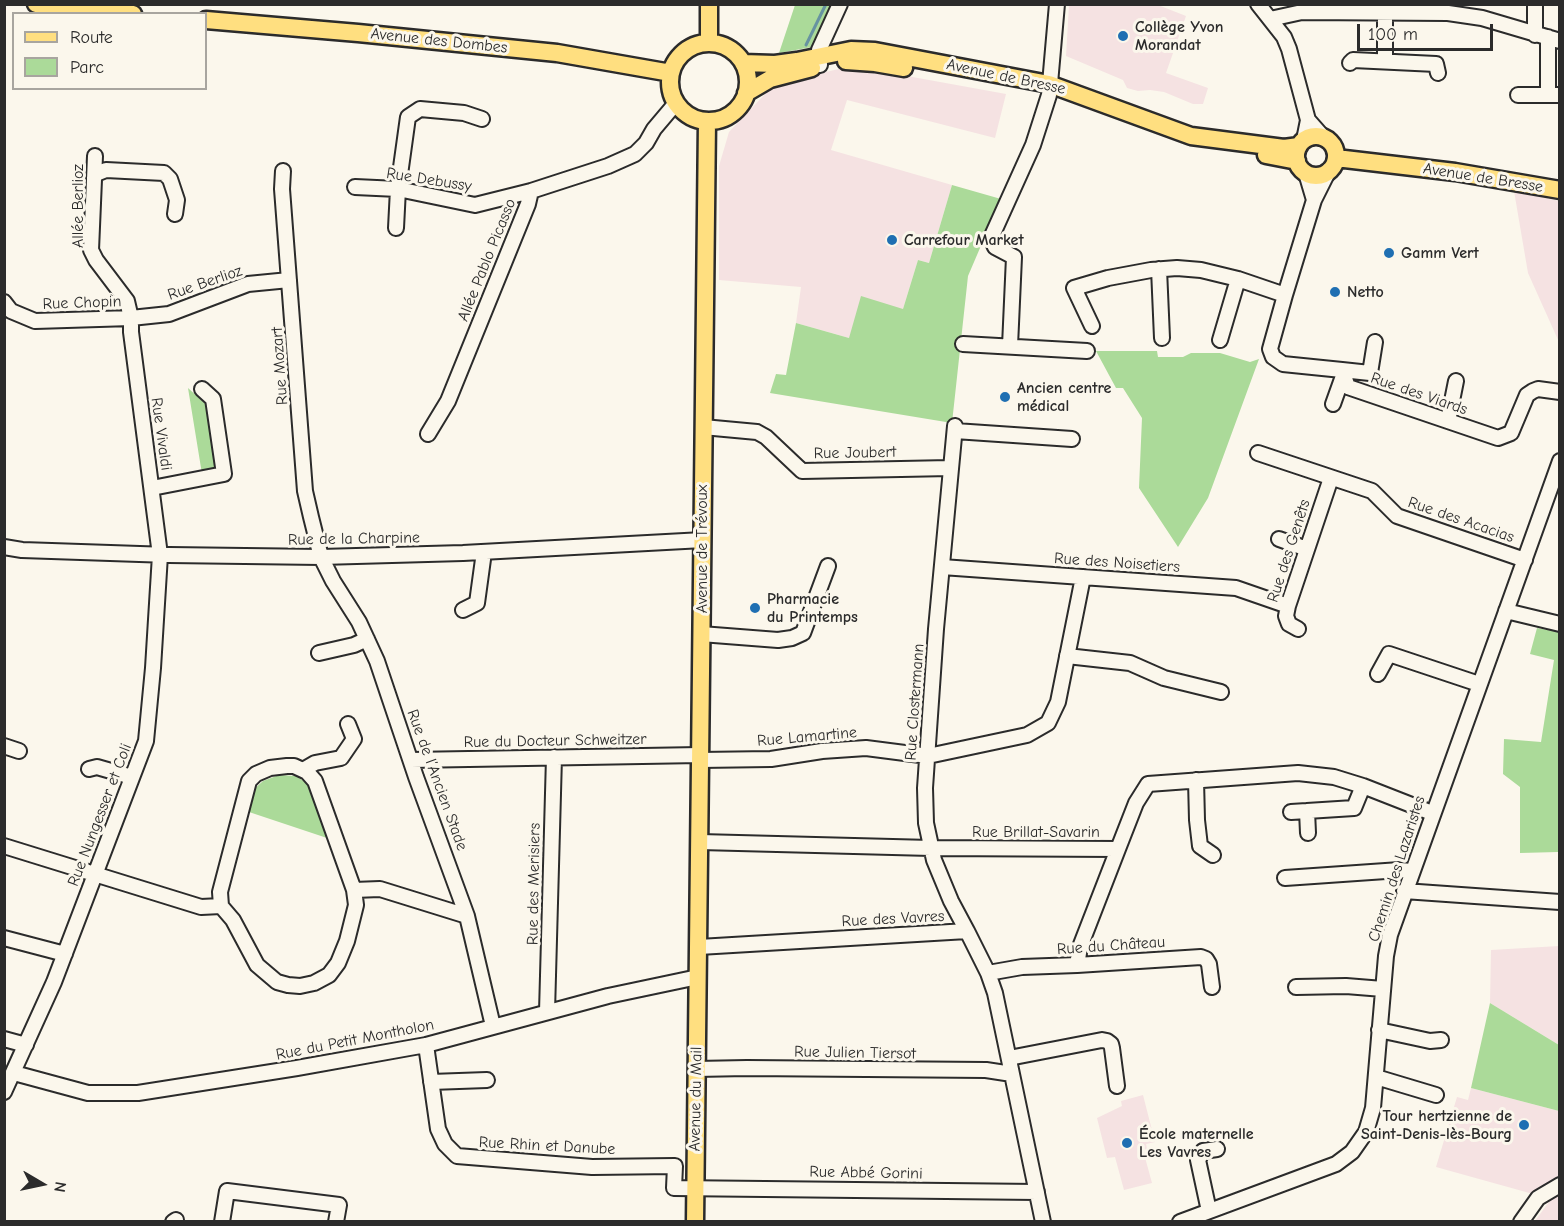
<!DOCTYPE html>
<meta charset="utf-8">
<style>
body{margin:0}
#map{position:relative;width:1564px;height:1226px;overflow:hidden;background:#fbf7ec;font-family:"Comic Neue",sans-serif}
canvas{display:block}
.frame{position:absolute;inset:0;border:6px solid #2b2b2b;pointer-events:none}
.legend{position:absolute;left:12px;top:12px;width:195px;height:78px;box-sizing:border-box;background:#fbf7ec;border:2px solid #a8a59f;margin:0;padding:8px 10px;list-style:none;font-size:18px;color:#2b2b2b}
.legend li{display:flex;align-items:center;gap:12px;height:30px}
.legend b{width:30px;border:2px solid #a8a59f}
.north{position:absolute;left:12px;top:1154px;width:60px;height:60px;-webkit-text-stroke:4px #fbf7ec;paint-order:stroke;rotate:99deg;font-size:16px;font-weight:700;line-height:24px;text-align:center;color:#2b2b2b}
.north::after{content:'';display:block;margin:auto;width:21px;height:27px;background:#2b2b2b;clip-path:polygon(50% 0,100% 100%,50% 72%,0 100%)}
.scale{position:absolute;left:1357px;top:24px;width:136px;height:27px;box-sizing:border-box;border:3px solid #2b2b2b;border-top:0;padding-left:8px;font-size:18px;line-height:21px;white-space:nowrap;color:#2b2b2b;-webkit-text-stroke:4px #fbf7ec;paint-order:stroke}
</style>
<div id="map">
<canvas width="1564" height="1226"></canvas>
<div class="frame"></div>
<ul class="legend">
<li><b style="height:8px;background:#ffdf80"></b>Route</li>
<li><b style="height:16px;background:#abda99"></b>Parc</li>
</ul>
<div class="north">N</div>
<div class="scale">100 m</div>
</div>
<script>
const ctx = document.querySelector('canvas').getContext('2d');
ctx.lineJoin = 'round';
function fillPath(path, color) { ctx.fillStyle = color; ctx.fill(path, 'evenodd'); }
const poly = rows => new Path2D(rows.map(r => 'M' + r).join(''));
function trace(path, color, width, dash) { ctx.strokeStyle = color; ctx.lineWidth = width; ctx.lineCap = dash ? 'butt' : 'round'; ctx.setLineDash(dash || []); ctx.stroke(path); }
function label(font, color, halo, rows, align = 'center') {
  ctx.font = font + ' "Comic Neue",sans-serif'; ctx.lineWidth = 6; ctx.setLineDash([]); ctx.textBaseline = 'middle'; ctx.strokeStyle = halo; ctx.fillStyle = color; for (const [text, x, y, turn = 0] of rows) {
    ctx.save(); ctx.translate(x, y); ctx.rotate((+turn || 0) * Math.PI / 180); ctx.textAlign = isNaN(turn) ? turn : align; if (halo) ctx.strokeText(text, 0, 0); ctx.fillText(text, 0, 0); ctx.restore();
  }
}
const built = poly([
 [1069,5,1158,5,1186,16,1166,73,1208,88,1203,104,1193,104,1164,92,1150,90,1138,91,1127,88,1123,80,1066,56],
 [852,66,1006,94,995,138,847,100,831,150,952,185,929,263,918,260,903,309,849,338,796,323,801,287,719,280,719,166,729,132,767,92,784,83,808,76],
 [1514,191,1559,201,1559,342,1528,273],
 [1559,946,1560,946,1559,1045,1490,1003,1491,950],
 [1471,1088,1559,1111,1559,1221,1535,1221,1551,1199,1436,1167,1457,1097,1468,1100],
 [1143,1095,1155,1142,1146,1144,1147,1149,1143,1150,1152,1183,1124,1190,1115,1157,1107,1158,1097,1118,1122,1106,1121,1101]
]);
const green = poly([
 [795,5,832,5,812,47,779,53],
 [952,185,1001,199,968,276,952,423,770,393,776,374,786,375,796,323,849,338,861,296,903,309,918,260,929,263],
 [1096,351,1157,351,1158,357,1183,357,1191,353,1220,353,1250,362,1259,359,1208,498,1178,547,1139,488,1142,418,1123,388,1116,388],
 [188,388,210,408,217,470,202,474],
 [1537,628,1559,632,1558,852,1520,853,1520,787,1503,774,1504,739,1541,742,1554,660,1530,654],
 [279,775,296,776,308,784,330,839,246,811,252,791,263,781],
 [1490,1003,1559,1045,1559,1111,1471,1088]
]);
const stream = poly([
 [806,45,826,4]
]);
const minor = poly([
 [1258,4,1284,37,1289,49,1308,120,1304,140],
 [1535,4,1535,35],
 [1385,12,1385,61],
 [1270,19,1302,12,1448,13,1482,18,1560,41],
 [1350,63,1353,60,1436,64,1438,73],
 [820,65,819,50,840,4],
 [1518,95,1560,95],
 [1548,95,1548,37],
 [1308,120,1323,137],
 [1329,170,1314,200,1285,295,1270,349,1273,357,1283,364,1342,370,1348,387,1498,438,1511,433,1527,395,1533,391,1538,389,1560,392],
 [283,171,282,189,305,491,311,517,321,557,333,581,359,622,377,661,416,777,467,916,493,1026],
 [1306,173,1314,200],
 [94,178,96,174,106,170,164,173,170,179,177,200,175,214],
 [355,187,398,189,475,205,531,191,608,166,635,154,646,143,654,129,676,103],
 [396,228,398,189,408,117,420,109,464,113,482,119],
 [1159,269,1162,338],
 [4,302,11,311,35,321,131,318,169,314,248,284,289,280],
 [1092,326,1074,288,1108,278,1151,270,1177,268,1201,270,1238,279,1285,295],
 [1220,340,1238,279],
 [963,344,1087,351],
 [1010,346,1014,257,995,247,991,238,1033,145,1049,95,1057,4],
 [1342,370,1370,373,1375,342],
 [1333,404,1343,376],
 [1448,421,1456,381],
 [955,426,936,629,925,788,926,823,934,860,951,901,967,931],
 [703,427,757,432,766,437,802,471,950,468],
 [955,431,1072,439],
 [428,434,448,401,528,204,531,191],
 [1258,453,1372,491,1397,516,1525,560],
 [152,488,224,474,213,399,202,389],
 [1279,539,1307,549],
 [4,547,22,550,169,555,321,557,463,553,703,540],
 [942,567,1236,588,1288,606],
 [463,610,477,603,484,552],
 [1506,611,1560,624],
 [1298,629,1289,624,1286,616,1288,606,1331,478],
 [701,634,778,640,792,638,803,633,828,566],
 [319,653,354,645,367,639],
 [1067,656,1130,663,1164,678,1221,692],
 [1378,674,1389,654,1479,684],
 [4,746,19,751],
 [411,760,700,755],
 [700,760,771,759,822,751,866,748,928,756,1027,735,1048,723,1058,702,1083,577],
 [89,769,97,767,132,777],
 [303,770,315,763,341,758,354,739,348,724],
 [1196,780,1197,820,1200,846,1213,855],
 [1291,812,1307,811],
 [1308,833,1307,811,1354,808,1363,786],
 [700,842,931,848,1118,849,1136,803,1148,784,1298,773,1334,777,1363,786,1432,813],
 [4,846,201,907,221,906,233,920,257,965,277,982,288,985,300,986,314,983,329,975,338,963,347,941,356,905,354,890,380,889,467,916],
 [1285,878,1400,870,1411,871],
 [1404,891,1560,902],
 [221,906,220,892,249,781,256,774,270,768,287,766,294,766,307,772,315,781,354,890],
 [4,938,65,954],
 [699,947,967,931,988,973,995,993,1043,1222],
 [1077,965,1080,947,1118,849],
 [988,973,1022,967,1077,965,1201,957,1206,959,1209,964,1212,987],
 [1296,987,1346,986,1383,989],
 [547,1012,554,757],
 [1379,1030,1430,1041,1441,1040],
 [4,1039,26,1045],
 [426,1045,438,1129,445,1144,457,1156,592,1167,675,1166,674,1188,1037,1192],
 [1009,1058,1102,1040,1107,1041,1111,1044,1112,1048,1117,1086],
 [696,1069,747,1068,986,1070,1012,1074],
 [14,1073,88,1093,138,1093,297,1068,426,1045,608,996,698,977],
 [1376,1077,1436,1095],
 [431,1082,487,1080],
 [4,1092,54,982,146,741,153,668,160,555,131,332,131,318,127,301,96,260,91,250,95,156],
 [1209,1211,1198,1160,1203,1151,1217,1149],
 [173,1222,176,1220],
 [222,1222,227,1191,339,1205,336,1222],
 [1180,1222,1336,1164,1352,1152,1366,1132,1373,1108,1386,956,1390,935,1560,461],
 [1521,1222,1538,1198,1560,1185]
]);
const major = poly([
 [36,4,133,14],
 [709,4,709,43],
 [206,20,358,33,557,53,671,73],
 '670 82a39 39 0 1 1 78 0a39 39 0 1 1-78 0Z',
 [846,61,875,63,904,68],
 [743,63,775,64,797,61,851,50,875,51,1049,84,1191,136,1284,148,1299,146],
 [746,93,770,79,812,68],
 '1296 156a20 20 0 1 1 40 0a20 20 0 1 1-40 0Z',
 [1266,155,1297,161],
 [1336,158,1455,172,1560,190],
 [695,1222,707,121]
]);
const markers = [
 [1123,36,6,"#1f6fb2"],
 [892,240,6,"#1f6fb2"],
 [1389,253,6,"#1f6fb2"],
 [1335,292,6,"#1f6fb2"],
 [1005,397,6,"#1f6fb2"],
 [755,608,6,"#1f6fb2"],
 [1524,1125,6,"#1f6fb2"],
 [1127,1143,6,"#1f6fb2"]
];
const poiNames = [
 ["Collège Yvon",1135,27],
 ["Morandat",1135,45],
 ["Carrefour Market",904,240],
 ["Gamm Vert",1401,253],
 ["Netto",1347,292],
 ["Ancien centre",1017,388],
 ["médical",1017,406],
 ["Pharmacie",767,599],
 ["du Printemps",767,617],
 ["Tour hertzienne de",1512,1116,"right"],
 ["Saint-Denis-lès-Bourg",1512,1134,"right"],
 ["École maternelle",1139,1134],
 ["Les Vavres",1139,1152]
];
const streetNames = [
 ["Avenue des Dombes",439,41,6],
 ["Avenue de Bresse",1006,77,12],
 ["Avenue de Bresse",1483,178,9],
 ["Rue Debussy",429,180,9],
 ["Allée Berlioz",78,206,-90],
 ["Allée Pablo Picasso",487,260,-68],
 ["Rue Berlioz",205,283,-19],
 ["Rue Chopin",82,303,-2],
 ["Rue Mozart",280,366,-94],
 ["Rue des Viards",1419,394,19],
 ["Rue Vivaldi",161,434,82],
 ["Rue Joubert",855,453,-1],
 ["Rue des Acacias",1461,520,19],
 ["Rue de la Charpine",354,539,-1],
 ["Avenue de Trévoux",702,549,-90],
 ["Rue des Genêts",1289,551,-72],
 ["Rue des Noisetiers",1117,563,4],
 ["Rue Clostermann",915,702,-86],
 ["Rue Lamartine",807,737,-5],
 ["Rue du Docteur Schweitzer",555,741,-1],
 ["Rue de l’Ancien Stade",437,780,70],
 ["Rue Nungesser et Coli",100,815,-69],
 ["Rue Brillat-Savarin",1036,832],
 ["Chemin des Lazaristes",1397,869,-72],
 ["Rue des Merisiers",534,884,-89],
 ["Rue des Vavres",893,919,-3],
 ["Rue du Château",1111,946,-4],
 ["Rue du Petit Montholon",355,1040,-11],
 ["Rue Julien Tiersot",855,1053,1],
 ["Avenue du Mail",696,1099,-89],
 ["Rue Rhin et Danube",547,1146,3],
 ["Rue Abbé Gorini",866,1173,1]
];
fillPath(built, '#f5e2e2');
fillPath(green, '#abda99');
trace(stream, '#6793a1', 3);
trace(minor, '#2b2b2b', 18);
trace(major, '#2b2b2b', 21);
trace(minor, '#fbf7ec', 14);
trace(major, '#ffdf80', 16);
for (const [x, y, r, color] of markers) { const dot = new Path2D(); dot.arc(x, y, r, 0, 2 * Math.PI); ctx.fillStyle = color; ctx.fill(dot); trace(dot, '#fbf7ec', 2); }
label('bold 16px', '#2b2b2b', '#fbf7ec', poiNames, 'left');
label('16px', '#2b2b2b', '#fbf7ec', streetNames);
</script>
